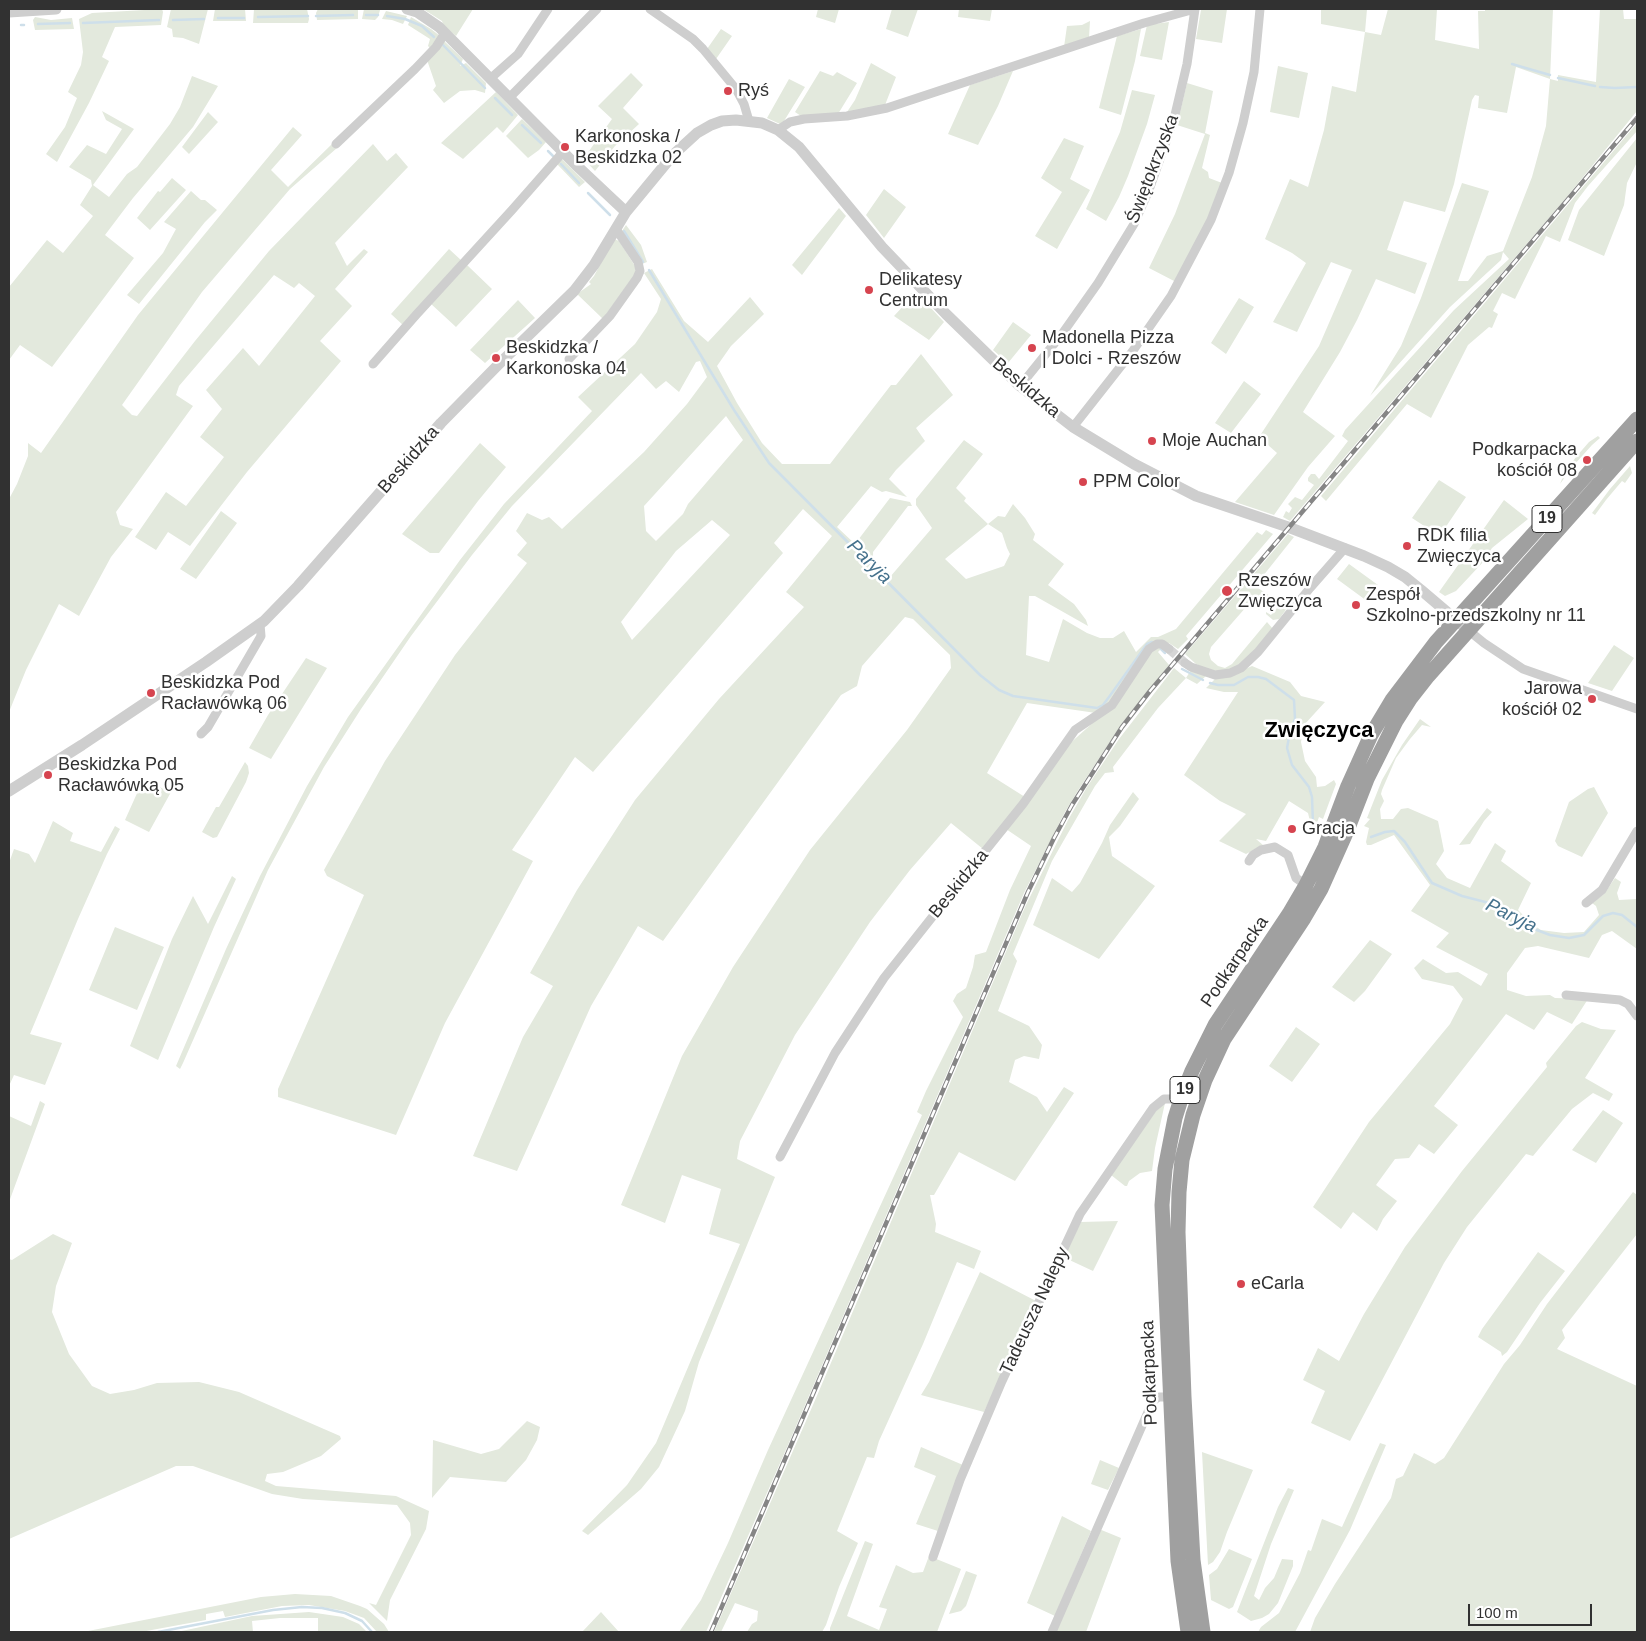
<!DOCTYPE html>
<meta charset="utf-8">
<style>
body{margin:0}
#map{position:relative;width:1646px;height:1641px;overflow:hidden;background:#fff;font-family:Arial,sans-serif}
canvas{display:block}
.frame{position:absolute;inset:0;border:10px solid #313131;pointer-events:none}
.scale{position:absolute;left:1468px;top:1604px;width:124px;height:22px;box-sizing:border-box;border:2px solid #313131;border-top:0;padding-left:6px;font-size:15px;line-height:18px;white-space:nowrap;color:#313131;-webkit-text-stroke:4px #fff;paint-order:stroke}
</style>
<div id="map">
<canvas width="1646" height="1641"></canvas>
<div class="frame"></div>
<div class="scale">100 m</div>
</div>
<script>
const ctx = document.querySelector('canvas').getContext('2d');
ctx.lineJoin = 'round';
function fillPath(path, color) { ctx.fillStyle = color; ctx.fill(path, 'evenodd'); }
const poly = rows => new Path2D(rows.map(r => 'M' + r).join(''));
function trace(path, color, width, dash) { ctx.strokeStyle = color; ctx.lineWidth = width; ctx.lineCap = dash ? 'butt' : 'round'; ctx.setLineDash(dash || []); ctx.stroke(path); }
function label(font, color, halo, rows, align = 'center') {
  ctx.font = font + ' Arial,sans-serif'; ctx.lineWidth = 5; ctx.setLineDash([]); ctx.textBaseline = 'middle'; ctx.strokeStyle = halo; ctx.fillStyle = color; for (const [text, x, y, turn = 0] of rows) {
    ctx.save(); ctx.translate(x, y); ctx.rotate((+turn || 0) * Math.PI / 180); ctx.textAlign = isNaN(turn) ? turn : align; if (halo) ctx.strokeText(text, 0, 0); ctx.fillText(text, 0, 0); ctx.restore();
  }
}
const green = poly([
 [162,9,163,12,161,25,115,27,102,57,109,61,89,103,57,162,46,154,65,127,77,98,68,92,81,65,83,52,79,19,92,13],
 [171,9,208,9,199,44,183,38,173,37,172,29,167,27],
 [215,9,245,9,246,21,213,21],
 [254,9,307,9,309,19,308,23,253,23],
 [318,9,358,9,358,19,317,20,316,13],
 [364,9,380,10,378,17,375,20,362,19],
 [423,9,473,9,456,36,444,26,442,21],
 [818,9,839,9,835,23,816,17],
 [892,9,918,9,908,37,886,29],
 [959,9,992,9,990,21,958,17],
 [1203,9,1227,9,1222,43,1196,39,1201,10],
 [1321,9,1367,9,1365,32,1381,35,1388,9,1437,9,1435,40,1479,49,1478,11,1485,11,1485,9,1553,9,1550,79,1558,81,1558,75,1596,82,1600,9,1623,9,1624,19,1637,19,1637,111,1566,198,1290,521,1283,517,1286,511,1289,513,1292,508,1288,504,1295,497,1302,500,1314,485,1308,481,1308,478,1311,474,1315,474,1319,479,1348,441,1342,436,1345,430,1454,310,1509,259,1503,252,1501,260,1450,307,1370,396,1401,346,1421,298,1462,183,1489,191,1458,281,1468,281,1487,256,1503,251,1532,177,1546,126,1550,79,1516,67,1507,113,1478,108,1479,96,1475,95,1472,100,1454,184,1445,212,1404,201,1387,250,1427,263,1415,294,1376,279,1357,320,1340,352,1303,412,1335,436,1308,467,1274,515,1235,502,1277,453,1259,437,1319,346,1352,270,1331,262,1297,332,1273,322,1306,263,1292,253,1265,239,1290,179,1308,187,1324,130,1332,86,1356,92,1365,32,1321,24],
 [386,11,407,16,403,24,392,20,382,19],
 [35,17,51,20,72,18,74,29,35,30,33,20],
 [411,17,431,29,440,36,431,49,428,46,430,39,408,25],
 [1090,21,1089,38,1064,47,1067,26,1082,25],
 [1169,22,1162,60,1140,56,1147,25],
 [721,29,732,36,716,59,707,49],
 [1141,29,1135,61,1121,115,1099,108,1117,36],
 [444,41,463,59,460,66,466,63,486,83,485,93,475,90,460,91,444,103,433,90,436,86,427,60],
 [871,63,896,77,885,105,847,112,855,100],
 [1278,66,1308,73,1299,118,1270,112],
 [820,71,833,76,837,72,857,83,838,114,801,116,795,112],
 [1013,71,998,106,978,145,948,134,970,85],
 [631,73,643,85,623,108,639,124,615,146,595,171,582,157,589,151,612,119,598,106],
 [192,76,218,86,193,127,133,198,105,235,134,258,52,367,20,345,9,360,9,287,47,240,63,253,93,216,80,205,92,186,91,180,69,167,87,145,106,154,122,129,106,120,102,111,134,129,93,185,109,197,127,174,137,167,147,154,170,124,180,107],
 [789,79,805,87,784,121,780,124,767,118],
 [1187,83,1213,91,1205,133,1210,135,1202,168,1208,172,1209,178,1222,183,1204,228,1176,282,1149,268,1175,214,1205,134,1177,125],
 [1132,90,1155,95,1147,124,1128,176,1119,197,1106,221,1086,209,1120,132],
 [496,92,518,115,503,133,497,127,463,159,441,143],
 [208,112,218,122,189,154,182,147],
 [522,119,546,142,539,150,528,158,506,136],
 [1637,123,1637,131,1588,186,1575,203,1560,242,1546,236,1515,299,1502,293,1493,311,1498,314,1492,328,1489,327,1468,345,1431,418,1407,404,1326,501,1321,496],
 [293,127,302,135,271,170,288,187,332,144,337,148,290,189,202,292,122,405,132,415,137,416,195,341,269,251,373,144,387,161,396,153,408,167,335,243,347,266,364,249,368,252,335,289,352,306,320,341,341,361,247,472,190,546,168,532,156,550,135,537,166,492,186,506,224,457,200,437,222,409,206,390,243,348,259,366,315,296,299,283,294,288,274,275,179,386,176,395,193,406,116,512,120,525,133,529,111,557,79,616,59,604,26,670,9,712,9,499,17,484,28,456,28,443,41,453,138,315],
 [1064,138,1084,146,1070,179,1090,190,1057,249,1035,236,1062,192,1041,178],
 [1637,138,1637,162,1627,183,1624,205,1604,256,1568,240,1579,210],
 [562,159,585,182,579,187,557,164],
 [172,178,186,190,150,230,137,218,158,191,160,192],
 [884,189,906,207,884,238,866,215],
 [191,191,201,200,205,200,217,210,205,222,139,304,127,295,163,253,176,229,164,222],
 [839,208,846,216,802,275,792,265],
 [626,225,641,245,647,262,642,264,622,231],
 [614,239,619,241,635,266,636,273,603,319,577,294,591,284,589,282,594,276],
 [449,249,462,261,404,326,391,314],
 [467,265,492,289,456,327,430,303],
 [652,269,684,321,708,342,750,297,764,314,731,346,717,366,737,403,762,443,782,464,830,464,891,385,896,385,921,354,953,395,916,428,925,441,896,470,889,479,907,497,886,491,882,492,871,486,837,527,855,544,890,498,910,502,912,506,908,506,873,552,873,559,890,577,932,528,916,505,916,499,964,440,983,454,956,488,966,498,964,501,988,524,998,516,1005,517,1013,504,1025,518,1035,534,1033,540,1064,564,1048,585,1074,604,1086,620,1088,626,1035,596,1029,596,1026,655,1049,662,1063,619,1087,633,1100,638,1113,638,1124,631,1136,652,1151,637,1158,637,1176,629,1257,532,1262,535,1266,530,1273,534,1186,636,1188,639,1178,649,1169,643,1166,644,1160,641,1109,703,1096,713,1027,703,987,773,1025,797,983,849,951,823,910,870,870,922,795,1035,740,1141,737,1159,775,1177,699,1362,685,1411,659,1467,641,1489,588,1535,582,1531,627,1485,656,1443,740,1244,709,1234,721,1189,682,1175,665,1223,621,1205,682,1056,733,967,810,850,907,730,951,668,950,655,913,619,905,617,862,666,857,686,841,695,663,941,638,926,591,1006,517,1171,473,1156,523,1037,553,986,530,973,577,890,635,800,719,699,804,607,786,592,832,536,803,509,774,543,783,553,593,772,575,757,512,850,533,861,445,1023,396,1135,278,1097,278,1089,364,895,327,876,324,870,385,761,455,655,527,563,517,555,527,543,516,531,527,513,542,520,549,517,562,529,644,452,687,404,707,377,700,361,696,362,679,392,666,381,656,389,641,373,512,506,472,555,411,636,361,709,324,767,268,870,183,1063,180,1069,176,1066,226,949,260,876,307,786,348,717,460,560,504,504,592,411,578,397,635,344,657,312,661,299,644,273],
 [726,416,743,440,688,504,683,514,656,541,646,531,644,506],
 [712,520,730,535,632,640,621,622,676,551],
 [988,524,1002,533,1007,548,1010,554,1004,566,966,579,945,559],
 [916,292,944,322,929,340,894,316,906,303,911,293],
 [1239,298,1254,307,1226,354,1211,343],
 [518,300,535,318,485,363,470,350],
 [1013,322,1031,335,1008,363,993,350],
 [1244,381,1261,394,1231,433,1215,423],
 [1598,436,1600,438,1592,445,1574,465,1560,484,1564,474,1576,457,1589,442],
 [480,443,506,467,478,501,439,553,430,553,402,534],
 [1630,466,1632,473,1625,483,1622,481,1606,500,1595,515,1592,513,1610,489],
 [1439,480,1466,497,1443,531,1439,528,1435,533,1412,518],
 [1504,500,1528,519,1492,548,1484,561,1456,591,1445,596,1439,592],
 [221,511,237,523,196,579,180,569],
 [1288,534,1294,537,1255,586,1270,596,1259,610,1256,607,1247,606,1211,647,1209,654,1211,660,1218,666,1225,668,1232,664,1267,622,1273,629,1250,657,1234,668,1218,671,1209,670,1196,664,1185,654],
 [1349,564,1378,585,1367,601,1337,579],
 [1279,602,1288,607,1279,619,1273,620,1266,614,1266,612,1271,615,1278,607],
 [1614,645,1634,658,1612,691,1588,683],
 [1155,648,1162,648,1158,652,1169,665,1123,722,1079,789,1065,812,1024,893,788,1445,706,1632,679,1632,701,1600,728,1543,768,1450,922,1115,917,1112,926,1091,963,1017,953,1001,957,994,966,988,973,967,975,955,986,952,1010,890,1031,846,1006,829,1067,746,1096,720,1136,673],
 [306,658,327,668,271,759,249,748,268,715],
 [1252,666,1290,682,1301,696,1325,702,1304,725,1301,742,1305,761,1316,777,1317,787,1325,786,1334,780,1336,784,1323,819,1319,817,1313,834,1308,813,1289,801,1266,841,1256,839,1263,845,1246,854,1219,841,1246,814,1220,801,1184,775,1238,692,1224,692,1206,688,1215,679,1232,675],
 [1174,668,1186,678,1191,670,1206,676,1197,684,1186,678,1158,708,1113,767,1114,772,1105,773,1095,786,1052,861,1013,954,1017,961,998,1011,1029,1026,1042,1045,1039,1059,1024,1056,1015,1060,1009,1082,1037,1097,1047,1112,1064,1087,1074,1093,1015,1181,959,1152,934,1195,930,1195,936,1224,935,1232,981,1251,974,1269,957,1262,923,1344,879,1441,874,1458,867,1457,837,1531,858,1543,839,1587,826,1625,822,1632,747,1632,752,1624,757,1621,758,1611,735,1603,721,1632,714,1632,816,1398,1025,907,1068,820,1087,787,1119,739],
 [1420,719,1431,727,1422,725,1410,739,1396,758,1382,790,1381,794,1384,801,1380,809,1381,819,1393,819,1401,809,1408,808,1438,821,1444,851,1436,864,1447,878,1470,888,1495,843,1506,851,1501,861,1531,883,1518,910,1532,924,1541,930,1564,933,1584,932,1599,915,1596,906,1592,903,1604,894,1615,878,1621,882,1617,893,1619,900,1637,899,1637,949,1612,931,1602,935,1589,958,1538,946,1525,948,1507,973,1507,990,1526,996,1550,995,1555,998,1588,999,1572,1024,1547,1012,1534,1030,1506,1014,1434,1106,1458,1125,1434,1154,1419,1144,1409,1158,1395,1159,1376,1185,1397,1201,1383,1219,1377,1231,1353,1212,1341,1229,1313,1207,1369,1122,1450,1024,1463,999,1453,986,1422,979,1414,968,1423,959,1446,973,1458,972,1481,986,1488,974,1436,947,1449,933,1411,911,1430,885,1394,835,1371,845,1367,845,1366,842,1369,828,1364,826,1370,819,1367,818,1382,780,1402,745],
 [245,762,248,766,249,773,246,782,217,837,213,838,202,832,216,807,219,807],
 [143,780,171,792,149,832,125,820],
 [1594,787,1608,813,1582,857,1558,846,1555,841,1569,802,1588,789],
 [1133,792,1139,799,1120,826,1109,837,1112,856,1155,886,1099,959,1033,925,1052,878,1072,892,1080,883,1102,843,1110,825],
 [1487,808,1492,812,1484,821,1470,844,1459,845],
 [53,821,73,833,70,841,101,852,115,826,120,829,107,854,78,919,30,1034,62,1043,45,1085,14,1075,9,1086,9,863,14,849,29,854,35,863],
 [232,876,236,879,214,927,158,1060,130,1046,172,939,193,896,208,924],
 [115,927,164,947,137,1010,89,990],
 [1370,940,1392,954,1365,991,1354,1002,1332,987],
 [1582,1022,1601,1029,1616,1030,1585,1078,1613,1094,1609,1101,1593,1093,1572,1109,1533,1156,1526,1154,1467,1227,1444,1263,1350,1441,1311,1423,1325,1391,1303,1380,1318,1348,1339,1361,1364,1314,1405,1247,1462,1171,1547,1067,1546,1063,1576,1026],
 [1296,1027,1320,1044,1292,1082,1269,1066],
 [40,1101,45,1104,9,1202,9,1116,31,1126],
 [1165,1103,1155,1148,1152,1171,1140,1173,1129,1181,1127,1186,1125,1186,1111,1175,1155,1112],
 [1603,1110,1623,1123,1596,1163,1572,1150],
 [1633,1192,1637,1195,1637,1234,1562,1330,1565,1338,1557,1349,1637,1386,1637,1632,1310,1632,1315,1618,1335,1584,1391,1498,1396,1479,1403,1476,1414,1453,1435,1464,1444,1458,1504,1364,1520,1345,1547,1304],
 [1118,1221,1093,1271,1063,1257,1081,1222],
 [53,1234,72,1243,56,1286,52,1312,69,1354,92,1386,110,1394,134,1390,157,1383,199,1382,239,1392,340,1436,341,1439,321,1456,283,1472,267,1474,265,1481,276,1486,396,1496,429,1511,426,1529,390,1600,387,1621,369,1603,376,1605,411,1535,410,1523,397,1505,303,1499,272,1494,193,1466,176,1466,9,1539,9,1259,12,1260],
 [1538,1252,1565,1271,1540,1303,1507,1352,1502,1356,1501,1352,1478,1337,1482,1329],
 [980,1272,1036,1301,984,1412,921,1395,929,1382],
 [527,1421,540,1427,537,1440,526,1460,506,1482,450,1477,432,1498,433,1440,481,1454,499,1449],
 [1380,1443,1386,1445,1350,1530,1295,1632,1258,1632,1261,1627,1279,1613,1300,1573,1308,1550,1311,1551,1322,1519,1342,1527],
 [921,1447,963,1465,938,1531,916,1524,936,1476,914,1467],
 [1202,1452,1253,1470,1227,1532,1220,1552,1213,1562,1208,1565],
 [1100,1460,1119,1468,1108,1490,1091,1484],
 [1288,1488,1294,1490,1271,1544,1254,1596,1259,1600,1265,1588,1274,1578,1282,1559,1293,1560,1293,1566,1278,1603,1269,1614,1262,1618,1251,1621,1237,1612,1278,1507],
 [1062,1516,1091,1531,1055,1616,1027,1603],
 [1099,1529,1121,1538,1086,1632,1056,1632],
 [865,1541,873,1544,847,1616,879,1630,887,1609,879,1607,896,1565,913,1573,923,1572,929,1556,961,1569,937,1632,830,1632,830,1628],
 [1229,1549,1252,1559,1233,1607,1229,1609,1211,1600,1209,1575,1217,1569],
 [966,1571,977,1575,966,1606,961,1611,949,1614],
 [295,1594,331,1596,360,1606,367,1609,384,1624,389,1632,377,1632,364,1618,345,1611,309,1605,282,1606,225,1617,223,1611,206,1614,206,1620,141,1632,83,1632,261,1597],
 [309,1612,343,1617,359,1624,367,1632,318,1632,318,1618,280,1618,252,1621,253,1632,177,1632,252,1616],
 [601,1612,619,1632,582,1632]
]);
const stream = poly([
 [366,15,378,15],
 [316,16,353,15],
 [387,16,405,19,422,26,434,37],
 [258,17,308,16],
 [218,18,244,18],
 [173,20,204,19],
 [83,23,159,20],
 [38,24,70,23],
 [21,25,24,25],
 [443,45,485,88],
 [1512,64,1550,75],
 [1558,78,1595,86],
 [1600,87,1615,88,1637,87],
 [495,98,512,115],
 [522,125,541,143],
 [548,151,553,156],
 [561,164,579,183],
 [588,193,610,215],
 [624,231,643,262],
 [649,270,734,410,769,463,980,675,999,690,1013,696,1097,708,1103,705,1109,697,1147,644,1152,642],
 [1161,649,1165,653],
 [1182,669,1203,680],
 [1210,683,1218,685,1234,685,1248,677,1258,677,1266,679,1294,700,1295,719,1290,732,1287,748,1292,765,1309,787,1312,797,1313,824],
 [1371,837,1385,832,1394,831,1405,842,1432,883,1462,896,1493,904,1534,929,1550,935,1569,938,1584,935,1603,916,1613,913,1622,915,1637,927],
 [158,1632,273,1610,302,1607,322,1608,345,1613,362,1621,372,1632]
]);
const minorTunnel = poly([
 [1169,649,1185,663]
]);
const minor = poly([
 [650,9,693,39,703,49,736,89,744,104,749,121],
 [491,78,518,54,548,9],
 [510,97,597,9],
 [778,130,790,122,804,119,847,116,887,108,1144,23,1195,9],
 [336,144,415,69,436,47,445,33],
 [569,359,610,316,637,278,640,271,638,262,616,229],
 [373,364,416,315,512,210,563,152],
 [1020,386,1062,334,1098,283,1134,224,1149,190,1174,119,1187,64,1195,9],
 [1073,427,1132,352,1171,296,1211,220,1229,173,1243,123,1254,72,1260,9],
 [1468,630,1484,643,1523,669,1637,709],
 [1185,663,1191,667,1215,675,1230,673,1241,668,1258,652,1310,588,1345,548],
 [201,734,208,727,261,636,260,624],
 [1249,861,1253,855,1261,850,1275,847,1288,855,1296,878,1306,885],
 [1586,903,1602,890,1637,831],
 [1566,995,1620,1000,1628,1004,1637,1016],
 [780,1157,835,1053,884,978,937,911,1023,804,1075,730,1112,705,1149,649,1157,644,1162,644,1169,649],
 [933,1557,960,1480,1002,1381,1080,1214,1153,1108,1164,1099,1181,1099],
 [1052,1632,1148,1412,1154,1400,1159,1397,1170,1397]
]);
const tertiary = poly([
 [407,9,417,12,439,27,576,165,626,212],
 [9,12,56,9],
 [9,791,82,745,206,662,264,621,298,586,441,423,498,365,574,291,594,265,626,212,673,155,697,133,711,125,722,121,736,120,762,123,778,130,799,147,882,247,946,314,1020,386,1073,427,1134,464,1196,496,1288,527,1364,556,1388,567,1405,577,1421,590,1468,630]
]);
const trunk = poly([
 [1188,1632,1178,1561,1162,1205,1165,1169,1175,1118,1181,1099,1192,1071,1215,1025,1289,914,1306,885,1325,847,1348,786,1371,735,1392,700,1436,642,1637,419],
 [1203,1632,1193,1560,1184,1397,1178,1232,1179,1192,1182,1160,1193,1115,1205,1080,1224,1039,1304,918,1321,889,1346,833,1367,779,1396,721,1410,699,1428,676,1637,441]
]);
const rail = poly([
 [711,1632,1028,892,1054,838,1072,805,1122,727,1150,691,1637,118]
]);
const markers = [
 [728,91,5,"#d6444f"],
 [565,147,5,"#d6444f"],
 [869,290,5,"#d6444f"],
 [1032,348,5,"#d6444f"],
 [496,358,5,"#d6444f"],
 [1152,441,5,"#d6444f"],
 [1587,460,5,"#d6444f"],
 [1083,482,5,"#d6444f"],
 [1407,546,5,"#d6444f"],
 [1227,591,6,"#d6444f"],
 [1356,605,5,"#d6444f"],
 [151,693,5,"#d6444f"],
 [1592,699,5,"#d6444f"],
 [48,775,5,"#d6444f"],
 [1292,829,5,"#d6444f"],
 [1241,1284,5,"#d6444f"]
];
const shields = [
 [1547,519,30],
 [1185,1090,30]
];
const shieldNames = [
 ["19",1547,519],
 ["19",1185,1090]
];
const poiNames = [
 ["Ryś",738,91],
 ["Karkonoska /",575,137],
 ["Beskidzka 02",575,158],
 ["Delikatesy",879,280],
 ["Centrum",879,301],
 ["Madonella Pizza",1042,338],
 ["| Dolci - Rzeszów",1042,359],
 ["Beskidzka /",506,348],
 ["Karkonoska 04",506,369],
 ["Moje Auchan",1162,441],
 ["Podkarpacka",1577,450,"right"],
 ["kościół 08",1577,471,"right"],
 ["PPM Color",1093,482],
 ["RDK filia",1417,536],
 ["Zwięczyca",1417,557],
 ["Rzeszów",1238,581],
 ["Zwięczyca",1238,602],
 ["Zespół",1366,595],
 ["Szkolno-przedszkolny nr 11",1366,616],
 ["Beskidzka Pod",161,683],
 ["Racławówką 06",161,704],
 ["Jarowa",1582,689,"right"],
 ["kościół 02",1582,710,"right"],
 ["Beskidzka Pod",58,765],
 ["Racławówką 05",58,786],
 ["Gracja",1302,829],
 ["eCarla",1251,1284]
];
const streetNames = [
 ["Świętokrzyska",1153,169,-69],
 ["Beskidzka",1026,388,40],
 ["Beskidzka",409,460,-49],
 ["Beskidzka",959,884,-51],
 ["Podkarpacka",1235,962,-56],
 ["Tadeusza Nalepy",1035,1311,-65],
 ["Podkarpacka",1150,1373,-92]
];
const waterNames = [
 ["Paryja",869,562,45],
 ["Paryja",1511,916,26]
];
const districtNames = [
 ["Zwięczyca",1319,731]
];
fillPath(green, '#e3e9dd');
trace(stream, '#cedfea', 2.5);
trace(minorTunnel, '#d6d6d6', 9, [9, 4.5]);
trace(minor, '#cecece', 9);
trace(tertiary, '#cecece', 11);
trace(trunk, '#a0a0a0', 15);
trace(rail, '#868686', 4.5);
trace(rail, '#fff', 2.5, [8]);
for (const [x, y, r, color] of markers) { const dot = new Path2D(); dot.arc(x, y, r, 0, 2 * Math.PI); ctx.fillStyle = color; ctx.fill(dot); trace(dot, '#fff', 2); }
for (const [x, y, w] of shields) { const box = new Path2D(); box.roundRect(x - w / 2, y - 13.5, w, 27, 4); ctx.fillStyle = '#fff'; ctx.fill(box); trace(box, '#313131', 1); }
label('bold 16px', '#313131', null, shieldNames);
label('18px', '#313131', '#fff', poiNames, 'left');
label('18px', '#313131', '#fff', streetNames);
label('italic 19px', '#45718c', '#fff', waterNames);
label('bold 22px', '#000', '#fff', districtNames);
</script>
